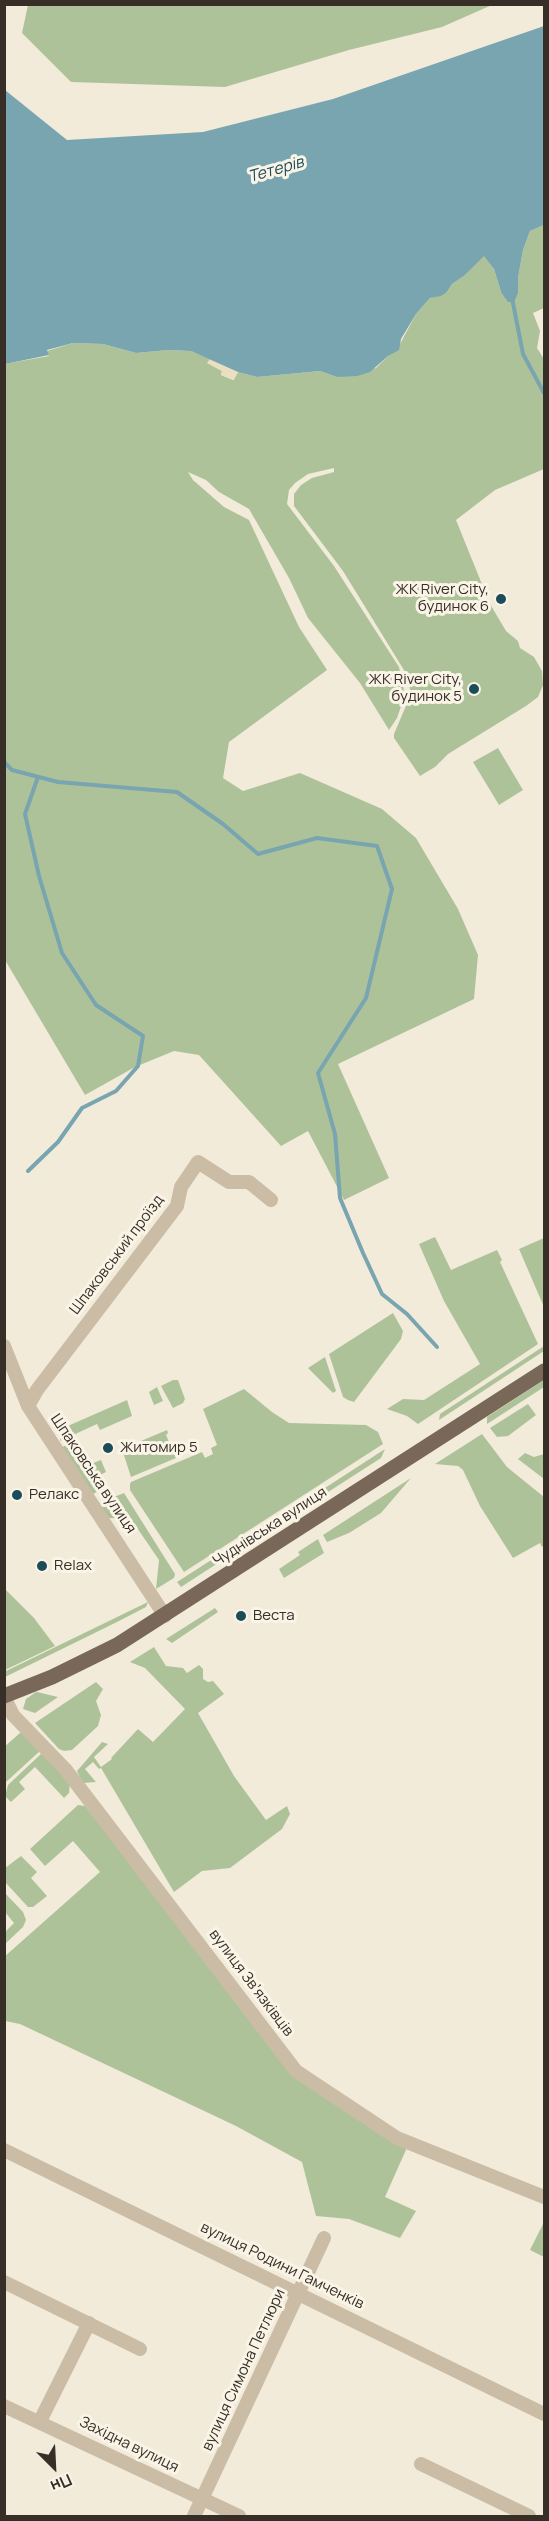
<!DOCTYPE html>
<meta charset="utf-8">
<style>
body{margin:0}
#map{position:relative;width:549px;height:2521px;overflow:hidden;background:#f2ebda;font-family:Manrope,sans-serif}
canvas{display:block}
.frame{position:absolute;inset:0;border:6px solid #362e27;pointer-events:none}
.north{position:absolute;left:24px;top:2437px;width:60px;height:60px;-webkit-text-stroke:4px #faf4e7;paint-order:stroke;rotate:156deg;font-size:16px;font-weight:700;line-height:24px;text-align:center;color:#362e27}
.north::after{content:'';display:block;margin:auto;width:21px;height:27px;background:#362e27;clip-path:polygon(50% 0,100% 100%,50% 72%,0 100%)}
</style>
<div id="map">
<canvas width="549" height="2521"></canvas>
<div class="frame"></div>
<div class="north">Пн</div>
</div>
<script>
const ctx = document.querySelector('canvas').getContext('2d');
ctx.lineJoin = 'round';
function fillPath(path, color) { ctx.fillStyle = color; ctx.fill(path, 'evenodd'); }
const poly = rows => new Path2D(rows.map(r => 'M' + r).join(''));
function trace(path, color, width, dash) { ctx.strokeStyle = color; ctx.lineWidth = width; ctx.lineCap = dash ? 'butt' : 'round'; ctx.setLineDash(dash || []); ctx.stroke(path); }
function label(font, color, halo, rows, align = 'center') {
  ctx.font = font + ' Manrope,sans-serif'; ctx.lineWidth = 6; ctx.setLineDash([]); ctx.textBaseline = 'middle'; ctx.strokeStyle = halo; ctx.fillStyle = color; for (const [text, x, y, turn = 0] of rows) {
    ctx.save(); ctx.translate(x, y); ctx.rotate((+turn || 0) * Math.PI / 180); ctx.textAlign = isNaN(turn) ? turn : align; if (halo) ctx.strokeText(text, 0, 0); ctx.fillText(text, 0, 0); ctx.restore();
  }
}
const green = poly([
 [28,5,28,4,492,5,442,27,349,50,225,87,71,82,22,33],
 [544,225,544,308,533,313,540,331,537,348,544,359,544,469,495,490,456,520,490,604,506,631,518,641,520,648,534,657,542,671,543,685,538,697,526,706,448,754,435,767,420,776,394,738,394,734,411,694,407,675,343,571,294,506,294,494,301,485,312,478,334,472,334,468,308,474,295,483,289,490,287,504,334,566,399,667,405,695,397,718,389,730,360,683,308,618,289,578,249,509,219,492,206,480,188,472,193,480,224,507,249,520,299,627,327,670,229,742,223,778,243,791,300,773,382,809,416,838,458,909,478,955,474,999,338,1064,389,1178,344,1200,308,1131,281,1146,199,1055,174,1051,135,1067,85,1095,5,960,4,364,49,356,47,351,73,343,103,344,136,353,168,350,191,351,210,359,208,363,222,371,221,375,233,380,238,372,257,377,320,371,337,377,376,368,400,344,416,314,430,298,447,292,452,284,464,276,484,255,494,269,501,292,518,293,518,278,523,250,530,231],
 [498,748,523,790,499,805,473,762],
 [435,1237,451,1270,497,1250,502,1260,500,1262,538,1344,418,1424,407,1416,387,1409,403,1399,424,1400,480,1364,444,1301,419,1244],
 [544,1238,544,1307,519,1249],
 [393,1313,403,1331,401,1339,354,1402,348,1400,343,1397,329,1354],
 [544,1346,544,1351,439,1420,440,1414],
 [325,1357,336,1391,333,1393,308,1368],
 [173,1380,178,1380,185,1399,183,1403,173,1408,161,1386],
 [544,1380,544,1387,487,1424,487,1417],
 [157,1387,163,1401,154,1405,149,1392],
 [244,1389,272,1412,289,1423,366,1425,378,1432,383,1444,184,1572,130,1490,130,1484,131,1482,202,1452,205,1458,213,1454,211,1448,217,1445,203,1409],
 [127,1400,132,1416,100,1430,97,1424,60,1441,62,1432,70,1425],
 [528,1404,536,1415,508,1436,497,1437,490,1428],
 [167,1430,168,1433,166,1435,176,1458,131,1477,122,1449],
 [482,1434,507,1467,544,1497,544,1545,542,1547,540,1543,513,1558,480,1506,463,1470,458,1466,435,1464],
 [77,1441,88,1465,101,1460,106,1472,98,1476,96,1479,100,1490,93,1494,62,1447],
 [385,1449,381,1458,311,1503,308,1499],
 [525,1453,534,1457,544,1454,544,1479,518,1459],
 [411,1478,381,1513,349,1533,327,1542,323,1535],
 [124,1493,175,1574,174,1578,156,1589,159,1560,131,1519,108,1518,99,1503],
 [286,1512,289,1517,181,1587,177,1582],
 [318,1539,324,1553,284,1578,279,1569,300,1555,298,1552],
 [5,1589,34,1618,55,1646,5,1670],
 [148,1602,146,1607,117,1622,5,1677,4,1672],
 [215,1608,218,1612,172,1643,166,1639],
 [154,1647,166,1666,183,1668,187,1673,199,1665,203,1669,203,1679,208,1682,213,1681,224,1694,198,1713,234,1776,266,1820,287,1806,290,1814,282,1829,230,1868,202,1871,174,1892,101,1768,99,1769,93,1762,85,1769,96,1782,83,1783,77,1771,102,1742,108,1744,94,1757,101,1767,112,1759,111,1758,138,1729,153,1742,185,1709,145,1668,130,1662],
 [96,1682,103,1689,96,1701,101,1715,98,1726,72,1750,64,1751,59,1749,35,1723],
 [36,1692,37,1692,58,1697,35,1713,23,1709,26,1699],
 [20,1733,23,1733,40,1751,6,1782,4,1747],
 [42,1753,70,1783,69,1793,64,1798,35,1767,19,1782,25,1789,11,1802,5,1796,8,1785],
 [78,1805,85,1806,296,2071,409,2143,385,2197,416,2211,400,2238,349,2219,316,2216,302,2162,236,2126,20,2024,5,2021,4,1957,100,1872,73,1841,45,1866,30,1849],
 [21,1856,37,1872,31,1878,47,1896,33,1907,28,1907,5,1882,5,1868],
 [4,1892,23,1912,26,1920,23,1927,5,1944,5,1932,14,1923,5,1912],
 [544,2222,544,2257,530,2250]
]);
const plaza = poly([
 [210,359,238,372,234,380,221,375,222,371,207,363]
]);
const water = poly([
 [544,26,544,225,530,231,523,250,518,278,518,293,514,302,508,302,501,292,494,269,484,256,464,276,452,284,447,292,441,296,430,298,416,314,401,339,399,350,388,356,370,372,357,376,337,377,320,371,257,377,238,372,191,351,168,350,136,353,103,344,73,343,47,350,49,355,5,364,5,90,67,140,203,132,333,99]
]);
const stream = poly([
 [512,298,523,354,544,393],
 [4,762,12,770,58,782,177,792,223,824,258,854,317,838,377,846,392,889,366,998,318,1073,335,1134,340,1198,363,1253,382,1294,407,1314,437,1347],
 [28,1171,58,1142,82,1108,116,1091,138,1066,143,1036,96,1005,62,953,39,876,25,814,38,777]
]);
const street = poly([
 [4,1346,28,1406,165,1616],
 [28,1406,37,1390,177,1206,181,1187,198,1162,229,1182,249,1182,271,1200],
 [4,1697,13,1715,66,1770,296,2071,397,2138,544,2197],
 [4,2150,544,2414],
 [4,2282,140,2349],
 [4,2406,239,2516],
 [40,2421,89,2323],
 [421,2464,529,2516],
 [194,2516,324,2238]
]);
const primary = poly([
 [4,1696,52,1677,117,1645,544,1371]
]);
const markers = [
 [501,599,6,"#1c4c59"],
 [474,689,6,"#1c4c59"],
 [108,1448,6,"#1c4c59"],
 [17,1495,6,"#1c4c59"],
 [42,1566,6,"#1c4c59"],
 [241,1616,6,"#1c4c59"]
];
const poiNames = [
 ["ЖК River City,",489,590,"right"],
 ["будинок 6",489,607,"right"],
 ["ЖК River City,",462,680,"right"],
 ["будинок 5",462,697,"right"],
 ["Житомир 5",120,1448],
 ["Релакс",29,1495],
 ["Relax",54,1566],
 ["Веста",253,1616]
];
const streetNames = [
 ["Шпаковський проїзд",117,1255,-53],
 ["Шпаковська вулиця",93,1474,56],
 ["Чуднівська вулиця",270,1527,-33],
 ["вулиця Звʼязківців",251,1983,53],
 ["вулиця Родини Гамченків",282,2266,26],
 ["вулиця Симона Петлюри",244,2370,-65],
 ["Західна вулиця",129,2445,26]
];
const waterNames = [
 ["Тетерів",276,170,-16]
];
fillPath(green, '#aec29a');
fillPath(plaza, '#ebdfc1');
fillPath(water, '#78a5b0');
trace(stream, '#78a5b0', 4);
trace(street, '#cbbca6', 14);
trace(primary, '#796858', 15);
for (const [x, y, r, color] of markers) { const dot = new Path2D(); dot.arc(x, y, r, 0, 2 * Math.PI); ctx.fillStyle = color; ctx.fill(dot); trace(dot, '#faf4e7', 2); }
label('15px', '#362e27', '#faf4e7', poiNames, 'left');
label('15px', '#362e27', '#faf4e7', streetNames);
label('italic 16px', '#1c4c59', '#faf4e7', waterNames);
</script>
